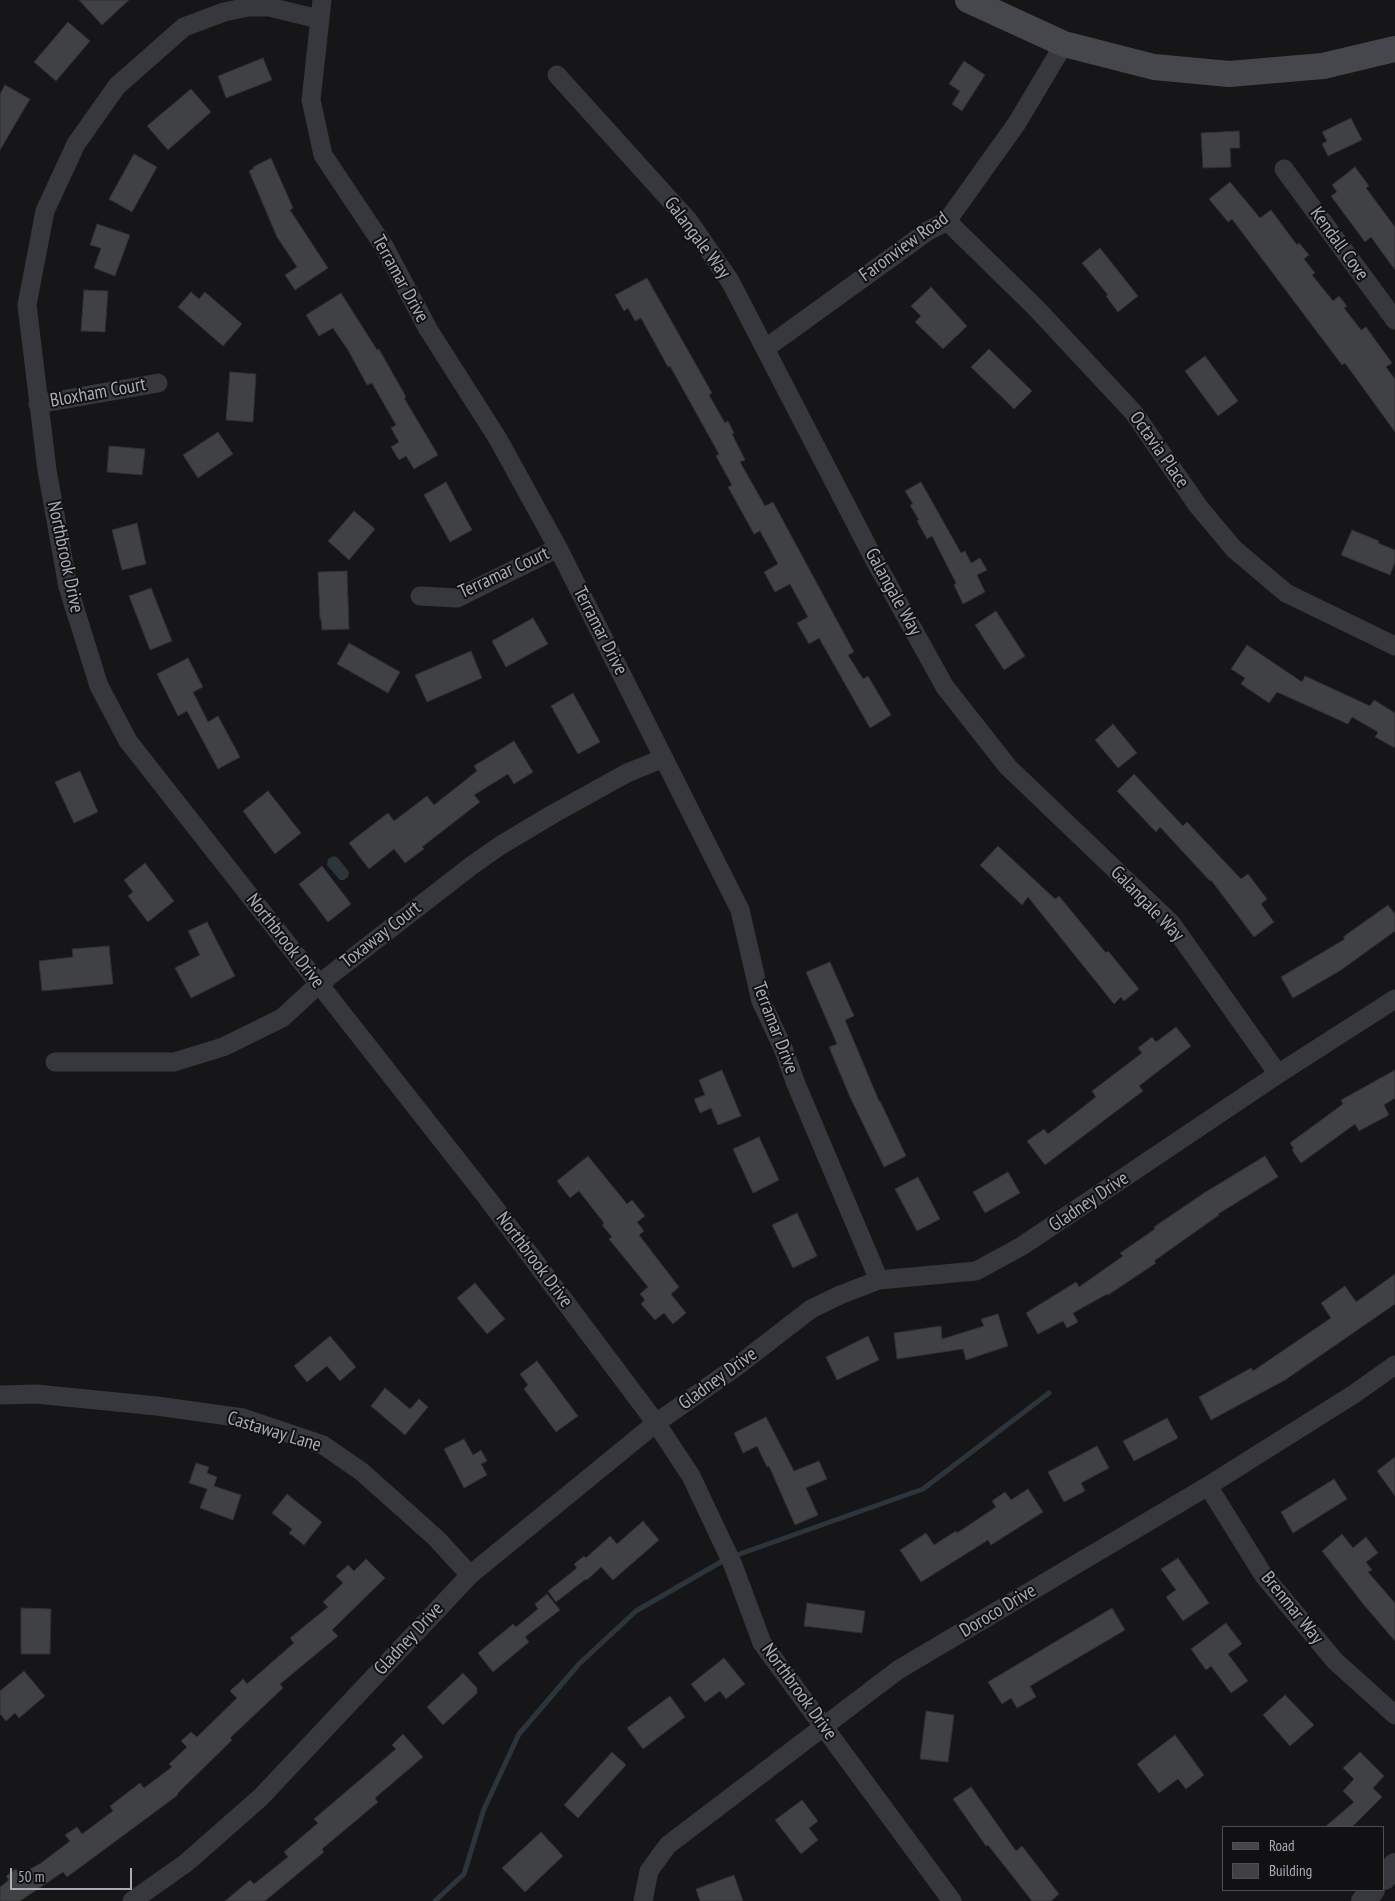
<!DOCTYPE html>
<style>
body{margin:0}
#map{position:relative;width:1395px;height:1901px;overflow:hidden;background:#161618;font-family:"PT Sans Narrow",sans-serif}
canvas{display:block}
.legend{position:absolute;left:1222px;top:1826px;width:162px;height:65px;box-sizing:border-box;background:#111113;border:1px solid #4d4f55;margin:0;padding:6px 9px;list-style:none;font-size:15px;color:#a8adb8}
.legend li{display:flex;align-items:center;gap:10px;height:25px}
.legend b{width:25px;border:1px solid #4d4f55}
.scale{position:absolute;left:10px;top:1868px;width:122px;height:22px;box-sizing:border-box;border:2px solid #a8adb8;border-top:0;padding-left:6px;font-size:15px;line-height:18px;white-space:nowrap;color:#a8adb8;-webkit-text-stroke:4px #111113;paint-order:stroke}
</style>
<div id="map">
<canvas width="1395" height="1901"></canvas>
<ul class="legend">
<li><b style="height:6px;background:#45474d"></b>Road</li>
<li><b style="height:14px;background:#404145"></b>Building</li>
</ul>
<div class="scale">50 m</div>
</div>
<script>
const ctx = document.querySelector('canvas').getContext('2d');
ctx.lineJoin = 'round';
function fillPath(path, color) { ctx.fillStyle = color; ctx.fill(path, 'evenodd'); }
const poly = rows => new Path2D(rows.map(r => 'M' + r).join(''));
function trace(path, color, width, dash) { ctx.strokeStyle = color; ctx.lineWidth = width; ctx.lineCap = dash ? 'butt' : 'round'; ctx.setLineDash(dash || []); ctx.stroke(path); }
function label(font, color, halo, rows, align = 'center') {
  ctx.font = font + ' "PT Sans Narrow",sans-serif'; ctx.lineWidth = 4; ctx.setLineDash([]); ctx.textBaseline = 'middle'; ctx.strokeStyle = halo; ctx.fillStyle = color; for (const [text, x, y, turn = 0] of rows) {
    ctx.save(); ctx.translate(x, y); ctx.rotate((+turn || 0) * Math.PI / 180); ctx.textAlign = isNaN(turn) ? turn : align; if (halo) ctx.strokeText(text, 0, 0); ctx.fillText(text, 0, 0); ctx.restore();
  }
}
const water = poly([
 [334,856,338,858,349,872,348,877,344,880,340,880,327,865,328,859]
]);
const stream = poly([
 [734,1556,923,1489,1049,1393],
 [435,1901,464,1874,484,1809,519,1734,579,1664,636,1611,726,1559]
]);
const building = poly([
 [79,0,129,0,102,25,79,0],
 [68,22,90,41,56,81,34,62,68,22],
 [263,58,272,80,226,98,218,76,263,58],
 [964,61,985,75,962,111,952,104,960,91,949,84,964,61],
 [5,85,30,99,0,150,0,94,5,85],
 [191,89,211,112,168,150,147,126,191,89],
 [1351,118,1362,140,1328,156,1322,144,1327,141,1322,132,1351,118],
 [1239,131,1240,148,1230,148,1231,167,1203,168,1201,133,1239,131],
 [134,154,157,167,132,212,109,199,134,154],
 [271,158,293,208,290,210,328,268,295,290,285,275,297,267,277,237,249,171,254,168,253,167,271,158],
 [1355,167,1369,186,1366,188,1395,227,1395,270,1371,237,1365,242,1331,196,1337,192,1332,185,1355,167],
 [1230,182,1260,218,1271,210,1297,245,1299,243,1309,255,1304,259,1315,273,1312,275,1333,301,1339,296,1347,306,1344,308,1361,330,1366,327,1392,363,1386,367,1395,379,1395,432,1345,363,1342,365,1232,219,1228,222,1209,199,1230,182],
 [97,224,130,235,115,276,94,268,101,248,90,245,97,224],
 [1100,248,1138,296,1118,312,1106,296,1108,295,1082,263,1100,248],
 [647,278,712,393,709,395,725,423,728,421,734,433,732,434,745,460,740,462,765,506,773,502,854,652,848,655,863,679,868,676,891,715,870,728,819,638,809,644,797,623,808,617,790,584,775,592,764,572,778,564,760,531,754,534,728,487,732,485,716,456,719,454,670,366,668,367,641,318,635,321,628,308,624,311,615,295,647,278],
 [931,287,967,326,943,349,915,322,921,316,911,306,931,287],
 [84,290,108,291,105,332,81,331,84,290],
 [191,292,199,299,205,292,242,324,223,346,178,307,191,292],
 [341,293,377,350,379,349,406,397,404,398,438,455,414,469,406,456,399,460,391,447,399,442,391,428,396,425,372,383,367,385,348,350,333,328,319,336,306,315,341,293],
 [989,349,1032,391,1014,409,971,367,989,349],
 [1205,356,1238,401,1218,416,1185,371,1205,356],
 [230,372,256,374,253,422,226,420,230,372],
 [218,432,233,454,198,478,183,455,218,432],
 [109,446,145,449,142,475,107,472,109,446],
 [446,482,472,530,450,542,424,495,446,482],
 [921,482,961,553,965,551,971,563,980,558,987,570,977,575,985,592,963,604,954,585,956,583,932,536,927,539,917,521,919,520,910,505,913,504,905,491,921,482],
 [354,511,375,529,349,560,328,541,354,511],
 [137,523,146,564,122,570,112,530,137,523],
 [1352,530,1379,541,1378,543,1395,550,1395,562,1390,575,1341,555,1352,530],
 [347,571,349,629,322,630,321,619,320,619,318,572,347,571],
 [151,588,172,641,150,650,129,596,151,588],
 [996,611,1025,656,1004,670,975,625,996,611],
 [533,618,548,644,506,667,492,641,533,618],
 [349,643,400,672,388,693,337,664,349,643],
 [1247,645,1302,682,1305,676,1370,706,1374,700,1395,713,1395,748,1375,737,1378,732,1352,717,1348,724,1277,692,1269,703,1241,684,1245,678,1231,669,1247,645],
 [471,651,482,678,427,702,415,675,471,651],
 [188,658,203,687,193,692,208,722,218,716,240,757,218,769,187,711,178,716,157,674,188,658],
 [573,693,600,742,578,754,551,706,573,693],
 [1113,724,1137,753,1118,768,1095,740,1113,724],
 [514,741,533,772,514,784,508,774,474,795,480,802,422,847,424,849,405,863,394,849,369,869,349,843,388,813,394,821,427,796,434,805,477,771,474,766,514,741],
 [80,771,98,812,74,823,55,782,80,771],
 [1134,774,1183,826,1187,822,1241,879,1248,874,1267,899,1261,904,1274,922,1254,937,1211,880,1210,881,1160,827,1156,832,1117,791,1134,774],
 [268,791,301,833,275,854,243,811,268,791],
 [998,846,1055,899,1059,896,1106,953,1108,951,1139,989,1124,1001,1121,997,1114,1004,1028,897,1022,905,980,865,998,846],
 [145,863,174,901,148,922,128,896,133,892,124,880,145,863],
 [322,866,351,904,328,922,299,884,322,866],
 [1388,905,1395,914,1395,931,1341,970,1293,998,1281,977,1345,939,1343,937,1388,905],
 [207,922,235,976,191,998,175,968,200,955,188,931,207,922],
 [109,946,113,984,42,991,39,961,73,957,72,949,109,946],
 [830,962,854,1016,845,1020,879,1101,880,1101,906,1156,884,1167,850,1097,829,1047,837,1044,806,972,830,962],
 [1176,1027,1191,1046,1139,1086,1143,1091,1045,1165,1027,1141,1044,1129,1048,1134,1083,1107,1096,1097,1092,1091,1142,1053,1138,1048,1152,1037,1156,1042,1176,1027],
 [722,1070,741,1116,718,1125,711,1108,700,1113,694,1099,705,1095,699,1080,722,1070],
 [1395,1070,1395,1098,1384,1105,1389,1115,1359,1131,1355,1124,1301,1163,1292,1150,1294,1149,1290,1143,1343,1104,1341,1100,1395,1070],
 [759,1137,779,1180,753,1193,733,1149,759,1137],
 [588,1156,627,1204,632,1200,645,1216,637,1222,644,1231,639,1235,679,1287,671,1294,686,1313,673,1324,664,1313,655,1320,641,1304,645,1300,640,1294,648,1287,609,1239,612,1237,602,1225,604,1223,579,1191,570,1198,557,1181,588,1156],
 [1265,1156,1278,1177,1218,1214,1219,1215,1154,1261,1156,1263,1108,1295,1107,1294,1073,1313,1078,1322,1067,1328,1063,1321,1038,1334,1026,1313,1076,1282,1079,1287,1123,1256,1120,1253,1155,1229,1154,1227,1204,1193,1265,1156],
 [1008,1172,1020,1193,985,1213,973,1192,1008,1172],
 [918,1177,940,1219,917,1231,895,1189,918,1177],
 [797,1213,817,1256,793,1268,772,1225,797,1213],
 [1395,1274,1395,1304,1285,1380,1211,1420,1199,1397,1251,1368,1253,1371,1331,1318,1321,1303,1345,1286,1356,1302,1395,1274],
 [475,1283,505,1319,487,1334,457,1298,475,1283],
 [998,1314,1008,1346,966,1360,963,1349,897,1359,894,1333,941,1326,942,1339,984,1326,981,1319,998,1314],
 [330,1336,356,1367,340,1381,327,1366,307,1382,294,1366,330,1336],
 [868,1336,879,1360,837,1380,826,1357,868,1336],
 [537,1361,578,1416,556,1432,524,1389,528,1385,520,1374,537,1361],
 [385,1388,410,1409,419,1399,428,1407,405,1435,371,1406,385,1388],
 [766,1417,794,1471,819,1461,827,1479,806,1488,818,1515,795,1525,769,1466,767,1467,757,1446,743,1453,734,1433,766,1417],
 [1167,1418,1178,1438,1134,1461,1123,1441,1167,1418],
 [464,1439,473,1455,481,1450,487,1461,481,1464,487,1475,464,1488,444,1449,464,1439],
 [1097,1446,1109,1468,1081,1483,1085,1491,1064,1502,1048,1472,1097,1446],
 [1395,1457,1395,1496,1377,1471,1395,1457],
 [196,1463,209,1467,207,1473,217,1477,214,1486,241,1495,233,1520,200,1508,207,1489,189,1483,196,1463],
 [1334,1479,1347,1499,1293,1533,1281,1512,1334,1479],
 [1028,1489,1043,1512,991,1545,988,1540,921,1582,900,1550,926,1533,934,1545,956,1531,957,1533,996,1507,992,1501,1005,1492,1011,1500,1028,1489],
 [287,1494,322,1522,304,1545,289,1533,292,1529,272,1513,287,1494],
 [643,1521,659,1540,613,1580,601,1567,587,1580,586,1579,556,1602,548,1591,577,1568,574,1564,584,1556,586,1558,610,1536,617,1544,643,1521],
 [1342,1534,1353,1548,1366,1537,1378,1553,1366,1562,1372,1570,1368,1572,1395,1603,1395,1641,1364,1605,1322,1551,1342,1534],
 [1178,1558,1209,1603,1183,1621,1166,1597,1176,1590,1161,1569,1178,1558],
 [366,1559,385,1578,332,1630,338,1636,280,1684,283,1688,230,1738,232,1740,177,1794,178,1795,67,1877,63,1872,20,1901,0,1901,0,1887,9,1880,6,1876,16,1869,20,1875,41,1863,70,1841,65,1835,77,1827,82,1834,113,1811,110,1806,140,1783,144,1788,172,1767,169,1764,187,1747,181,1741,191,1732,197,1737,237,1698,230,1691,243,1679,247,1684,294,1643,290,1638,328,1607,323,1602,343,1583,336,1576,348,1565,354,1571,366,1559],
 [547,1594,560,1610,525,1637,529,1642,493,1672,478,1653,513,1624,516,1627,538,1609,535,1604,547,1594],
 [807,1603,865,1611,862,1633,804,1626,807,1603],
 [21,1608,51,1609,50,1654,21,1654,21,1608],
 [1112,1608,1125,1630,1030,1686,1036,1697,1017,1708,1011,1698,1002,1704,988,1682,1112,1608],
 [1226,1623,1242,1644,1228,1654,1248,1681,1231,1693,1211,1666,1206,1670,1191,1649,1226,1623],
 [724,1658,745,1684,726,1699,720,1691,705,1702,691,1684,724,1658],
 [24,1671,45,1696,19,1718,15,1713,6,1721,0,1714,0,1691,24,1671],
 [463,1673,477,1688,477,1693,443,1725,427,1707,463,1673],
 [1285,1695,1314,1725,1290,1746,1263,1715,1285,1695],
 [670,1696,685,1717,643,1749,627,1728,670,1696],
 [926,1711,954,1715,948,1762,920,1759,926,1711],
 [403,1734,423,1757,375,1798,378,1802,322,1849,324,1852,265,1901,225,1901,250,1880,254,1884,288,1857,284,1852,318,1823,314,1819,396,1749,392,1745,403,1734],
 [1175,1735,1204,1775,1186,1789,1178,1779,1159,1793,1137,1764,1175,1735],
 [612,1752,626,1765,578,1818,564,1805,612,1752],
 [1360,1752,1384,1776,1373,1788,1382,1797,1352,1827,1325,1827,1354,1802,1343,1791,1354,1779,1343,1768,1360,1752],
 [971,1787,1016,1851,1022,1846,1059,1894,1051,1901,1032,1901,988,1845,986,1846,953,1799,971,1787],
 [802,1800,818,1821,809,1828,818,1840,801,1854,775,1820,802,1800],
 [541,1832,563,1856,525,1892,502,1868,541,1832],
 [734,1875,743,1901,700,1901,696,1889,734,1875]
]);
const minor = poly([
 [322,0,311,100,323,155,385,248,428,329,498,439,558,548,740,910,761,1001,783,1048,796,1084,879,1280],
 [319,19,269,7,249,7,224,12,184,27,117,86,76,144,45,211,27,305,47,470,68,587,99,686,128,741,488,1199,656,1423,691,1476,733,1565,762,1643,952,1901],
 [557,75,688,220,730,281,874,559,945,687,1008,767,1171,923,1278,1074],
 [1284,169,1395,320],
 [947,221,1036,308,1134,413,1198,506,1234,549,1286,593,1395,646],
 [766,348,928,231,947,221,1017,123,1064,44],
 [38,404,158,383],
 [420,596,457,598,558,548],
 [55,1062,174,1062,223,1047,282,1018,319,984,471,866,501,845,553,814,627,773,664,758],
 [0,1395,36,1394,157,1406,243,1418,323,1445,362,1472,436,1538,470,1575],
 [1208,1486,1264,1576,1335,1661,1395,1715],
 [132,1901,186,1863,261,1797,470,1575,656,1423,736,1367,811,1309,840,1295,879,1280,976,1271,1022,1246,1278,1074,1395,999],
 [643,1901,649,1871,668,1845,898,1670,1208,1486,1354,1394,1395,1365]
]);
const tertiary = poly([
 [1384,1878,1395,1865],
 [1363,1901,1373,1890]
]);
const secondary = poly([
 [968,0,1064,44,1154,67,1229,74,1323,66,1395,49]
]);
const streetNames = [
 ["Galangale Way",697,238,53],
 ["Kendall Cove",1339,244,54],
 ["Faronview Road",904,247,-36],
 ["Terramar Drive",400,279,61],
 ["Bloxham Court",98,393,-10],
 ["Octavia Place",1159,450,55],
 ["Northbrook Drive",65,557,78],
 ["Terramar Court",504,573,-25],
 ["Galangale Way",893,592,61],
 ["Terramar Drive",600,631,63],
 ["Galangale Way",1147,904,46],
 ["Toxaway Court",381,935,-38],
 ["Northbrook Drive",285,941,52],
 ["Terramar Drive",775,1028,69],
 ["Gladney Drive",1089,1202,-34],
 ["Northbrook Drive",534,1260,53],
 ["Gladney Drive",718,1379,-36],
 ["Castaway Lane",274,1432,17],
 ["Brenmar Way",1292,1608,51],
 ["Doroco Drive",998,1611,-31],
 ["Gladney Drive",409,1639,-47],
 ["Northbrook Drive",799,1692,54]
];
fillPath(water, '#2c353c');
trace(stream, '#2c353c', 5);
fillPath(building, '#404145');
trace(building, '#303034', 1);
trace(minor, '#37383d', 19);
trace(tertiary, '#37383d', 24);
trace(secondary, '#45474d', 26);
label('19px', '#a8adb8', '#111113', streetNames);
</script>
